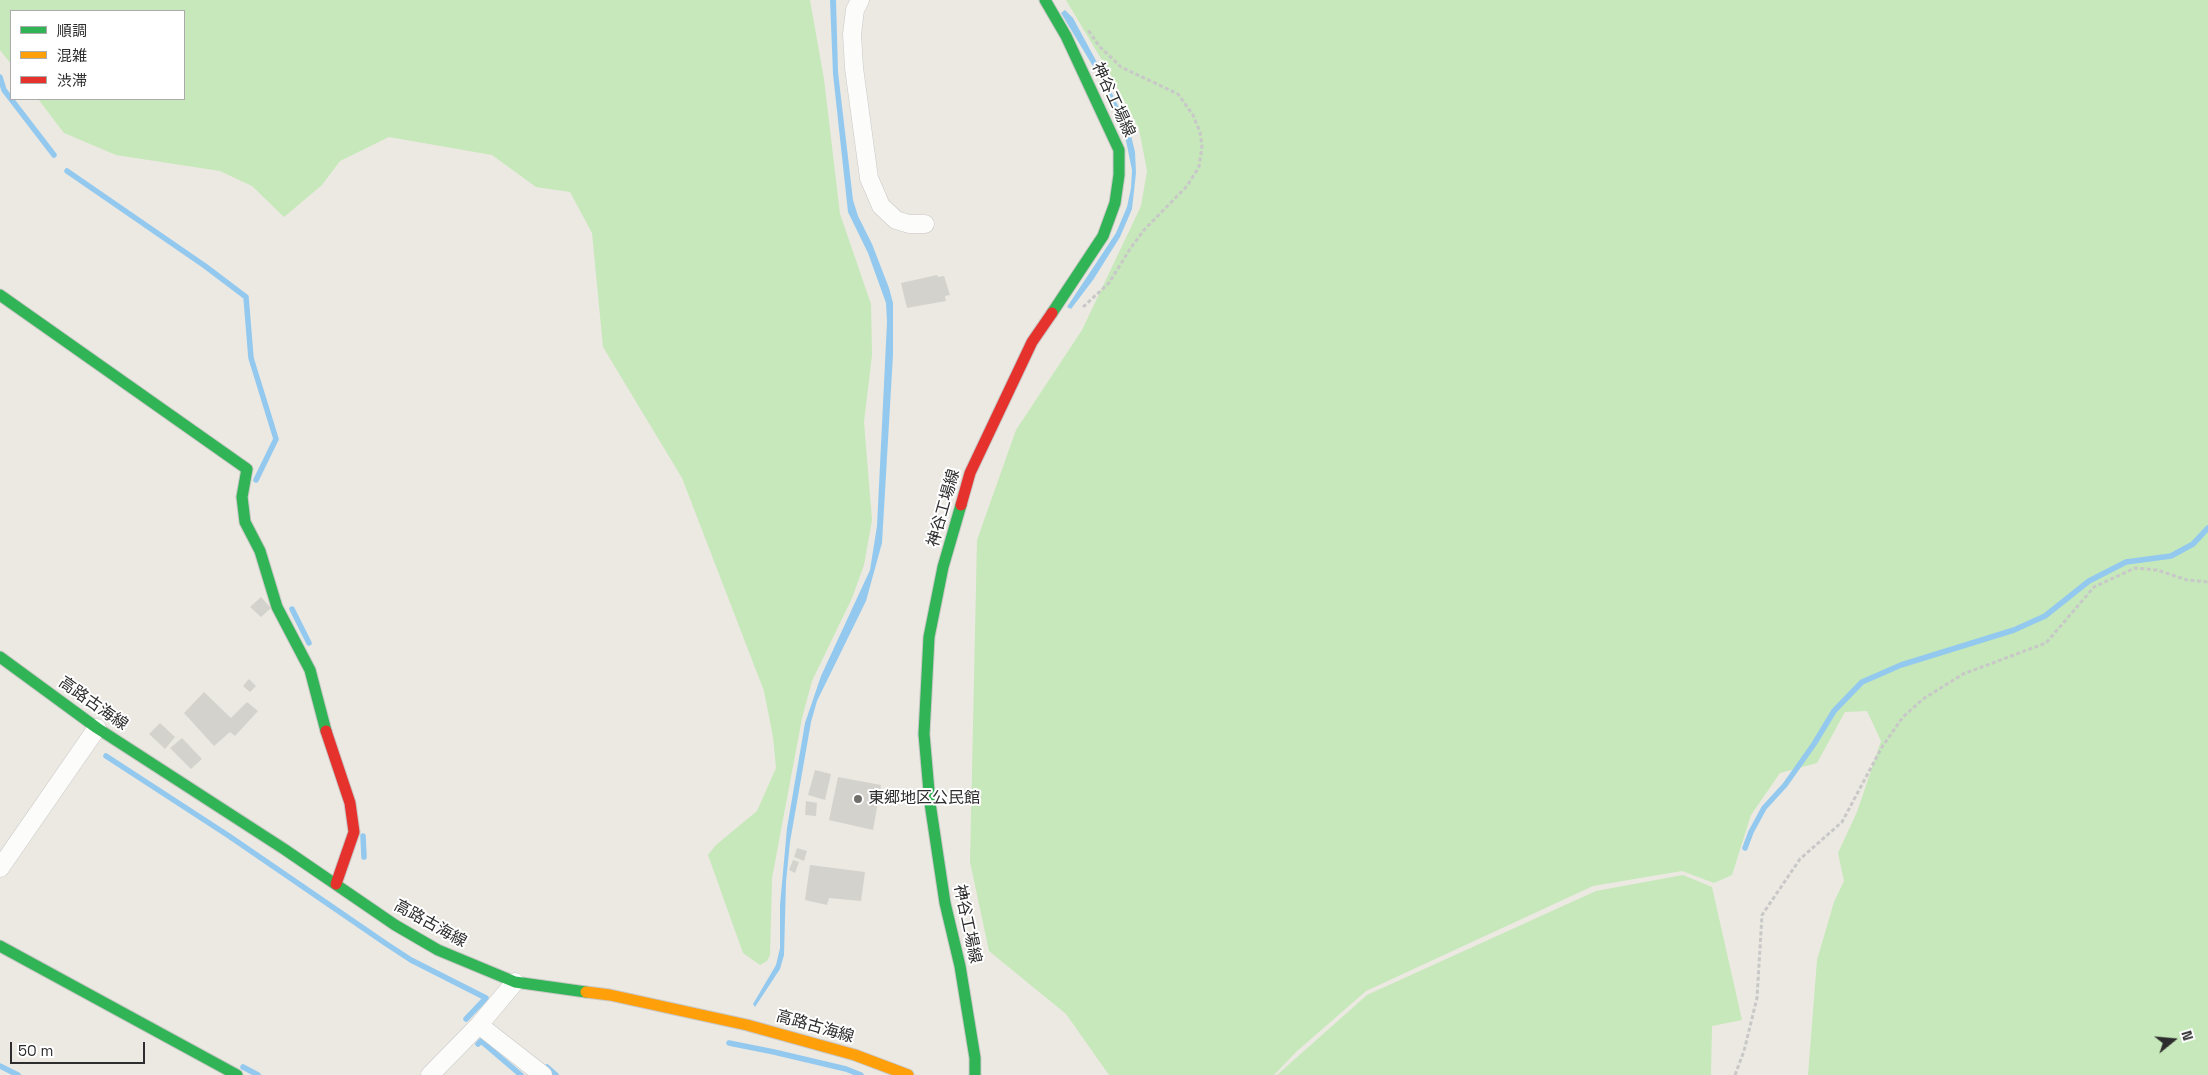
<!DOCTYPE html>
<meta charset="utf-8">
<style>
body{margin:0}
#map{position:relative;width:2208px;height:1075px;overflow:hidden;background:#ece9e2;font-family:"Space Grotesk","Noto Sans JP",sans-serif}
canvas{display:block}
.legend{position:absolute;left:10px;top:10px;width:175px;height:90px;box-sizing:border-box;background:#fff;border:1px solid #ababab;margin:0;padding:6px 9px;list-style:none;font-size:15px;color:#2d2d2d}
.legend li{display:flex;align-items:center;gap:10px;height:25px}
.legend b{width:25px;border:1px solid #ababab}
.north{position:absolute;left:2148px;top:1015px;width:50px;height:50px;-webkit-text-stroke:4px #fff;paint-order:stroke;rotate:73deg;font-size:14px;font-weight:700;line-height:20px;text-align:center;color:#2d2d2d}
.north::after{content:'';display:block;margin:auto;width:18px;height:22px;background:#2d2d2d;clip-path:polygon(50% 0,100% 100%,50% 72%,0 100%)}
.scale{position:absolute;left:10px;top:1042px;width:135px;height:22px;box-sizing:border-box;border:2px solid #2d2d2d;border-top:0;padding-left:6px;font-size:15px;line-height:18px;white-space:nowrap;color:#2d2d2d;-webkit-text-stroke:4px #fff;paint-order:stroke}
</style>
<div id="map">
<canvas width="2208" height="1075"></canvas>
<ul class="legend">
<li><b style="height:6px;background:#30b455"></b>順調</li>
<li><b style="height:6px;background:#ff9f0a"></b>混雑</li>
<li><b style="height:6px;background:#e5322d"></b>渋滞</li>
</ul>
<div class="north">N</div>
<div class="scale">50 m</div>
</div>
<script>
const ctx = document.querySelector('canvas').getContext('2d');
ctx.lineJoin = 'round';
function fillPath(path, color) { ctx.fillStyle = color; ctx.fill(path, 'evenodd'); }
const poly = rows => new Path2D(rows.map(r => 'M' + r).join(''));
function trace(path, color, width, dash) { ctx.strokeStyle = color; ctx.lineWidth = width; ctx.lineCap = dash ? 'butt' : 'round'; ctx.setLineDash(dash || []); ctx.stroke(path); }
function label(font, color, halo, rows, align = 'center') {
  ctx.font = font + ' "Space Grotesk","Noto Sans JP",sans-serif'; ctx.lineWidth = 4; ctx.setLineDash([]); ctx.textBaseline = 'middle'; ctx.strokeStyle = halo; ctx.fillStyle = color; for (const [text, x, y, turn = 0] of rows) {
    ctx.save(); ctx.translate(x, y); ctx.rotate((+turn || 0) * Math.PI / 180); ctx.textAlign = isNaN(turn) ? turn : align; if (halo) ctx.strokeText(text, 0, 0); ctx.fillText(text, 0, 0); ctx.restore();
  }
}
const green = poly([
 [0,0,810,0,824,79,840,214,871,304,872,355,864,422,872,520,864,565,852,598,812,681,802,718,772,878,770,955,767,961,760,965,743,953,708,855,716,845,757,811,776,768,773,737,764,691,682,478,603,347,592,233,570,192,536,187,492,155,389,137,340,161,322,185,284,217,252,186,220,171,116,155,64,133,38,99,184,99,184,11,11,11,11,64,0,50],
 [1066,0,2208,0,2208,1075,1808,1075,1817,960,1834,902,1844,881,1838,853,1857,812,1881,741,1867,711,1845,712,1817,763,1780,773,1751,815,1732,875,1714,883,1682,871,1593,886,1366,991,1296,1052,1274,1075,1109,1075,1066,1014,989,951,970,862,977,540,1016,430,1082,330,1141,206,1147,171,1139,129,1109,72],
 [1683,875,1712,887,1742,1020,1712,1026,1711,1075,1277,1075,1367,995,1596,891]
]);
const water = poly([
 [830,0,836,0,838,72,853,200,858,216,872,244,889,288,893,303,893,355,882,543,866,601,817,701,811,722,790,842,786,882,784,955,780,969,755,1007,753,1004,776,965,780,948,780,905,787,828,805,723,821,676,870,570,877,526,887,322,886,303,868,253,848,212,833,74],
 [1065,10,1073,18,1100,68,1130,131,1135,152,1136,173,1132,209,1120,237,1093,280,1071,309,1067,307,1116,233,1127,207,1131,188,1132,170,1124,131,1100,78,1061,13]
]);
const stream = poly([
 [0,77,4,90,54,155],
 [67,171,205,266,246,297,251,358,276,439,256,480],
 [292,609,309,643],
 [106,756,229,836,385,943,411,960,486,998,466,1019],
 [363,836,364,857],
 [1745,848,1751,832,1764,808,1785,785,1814,744,1834,711,1862,682,1901,665,2014,630,2045,616,2089,581,2126,562,2171,556,2193,544,2208,528],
 [729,1043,774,1052,846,1069,861,1075],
 [478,1044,481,1041,521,1075],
 [0,1066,18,1075],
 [243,1067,258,1075],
 [547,1067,556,1075]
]);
const building = poly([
 [937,275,938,277,944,276,950,295,945,296,946,301,907,308,901,283],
 [261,597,271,608,261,617,250,607],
 [249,679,256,686,250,692,243,686],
 [204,692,231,718,247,702,258,711,235,736,230,732,214,746,184,713],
 [160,723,175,737,165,749,149,734],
 [182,738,202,759,191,769,170,748],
 [815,770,831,774,825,800,808,795],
 [838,777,881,785,873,830,829,820],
 [806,801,817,803,816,816,805,815],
 [797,848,807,851,804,861,794,857],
 [793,860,799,862,795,873,789,870],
 [810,865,865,872,861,901,829,898,827,905,805,900]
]);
const path = poly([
 [1083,307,1109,283,1130,249,1144,230,1187,186,1199,167,1202,146,1200,132,1193,115,1178,94,1121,67,1100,47,1088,30],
 [1735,1075,1744,1051,1757,998,1762,915,1800,859,1842,822,1882,747,1903,717,1923,699,1963,674,2046,643,2094,587,2135,568,2157,570,2187,580,2208,582]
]);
const street = poly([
 [860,0,855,10,852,34,854,68,869,178,881,206,896,220,909,224,925,224],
 [0,868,97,728],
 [479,1025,543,1075],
 [430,1075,479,1025,515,982]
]);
const fast = poly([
 [1045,0,1066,36,1119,150,1119,175,1115,203,1103,236,1052,313],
 [0,295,247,469,242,497,245,522,260,551,277,607,310,670,326,731],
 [961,505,943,567,929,637,924,734,930,803,945,903,960,966,975,1058,975,1075],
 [0,657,97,728,284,849,395,925,438,950,515,982,586,992],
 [0,946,237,1075]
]);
const slow = poly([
 [586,992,610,995,747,1025,855,1055,908,1075]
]);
const jam = poly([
 [961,505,970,473,1032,342,1052,313],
 [326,731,350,803,354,832,336,884]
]);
const markers = [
 [858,799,5,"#706f6c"]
];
const streetNames = [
 ["神谷工場線",1113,100,65],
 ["神谷工場線",944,508,-74],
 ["高路古海線",93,704,35],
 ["高路古海線",430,924,29],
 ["神谷工場線",967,924,78],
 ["高路古海線",815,1027,16]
];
const poiNames = [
 ["東郷地区公民館",868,799]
];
fillPath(green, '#c6e8ba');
fillPath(water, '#94c9ef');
trace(stream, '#94c9ef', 5.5);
fillPath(building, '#d4d2cd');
trace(street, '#c9c8c7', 19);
trace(fast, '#c9c8c7', 13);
trace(slow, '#c9c8c7', 13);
trace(jam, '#c9c8c7', 13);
trace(path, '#c8c8c8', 3, [4, 2.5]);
trace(street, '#fcfcfb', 18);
trace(fast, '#30b455', 11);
trace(slow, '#ff9f0a', 11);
trace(jam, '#e5322d', 11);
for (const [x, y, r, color] of markers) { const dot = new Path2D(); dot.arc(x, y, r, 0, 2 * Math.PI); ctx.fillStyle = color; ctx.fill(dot); trace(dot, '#fff', 2); }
label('16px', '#2d2d2d', '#fff', streetNames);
label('16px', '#2d2d2d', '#fff', poiNames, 'left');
</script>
